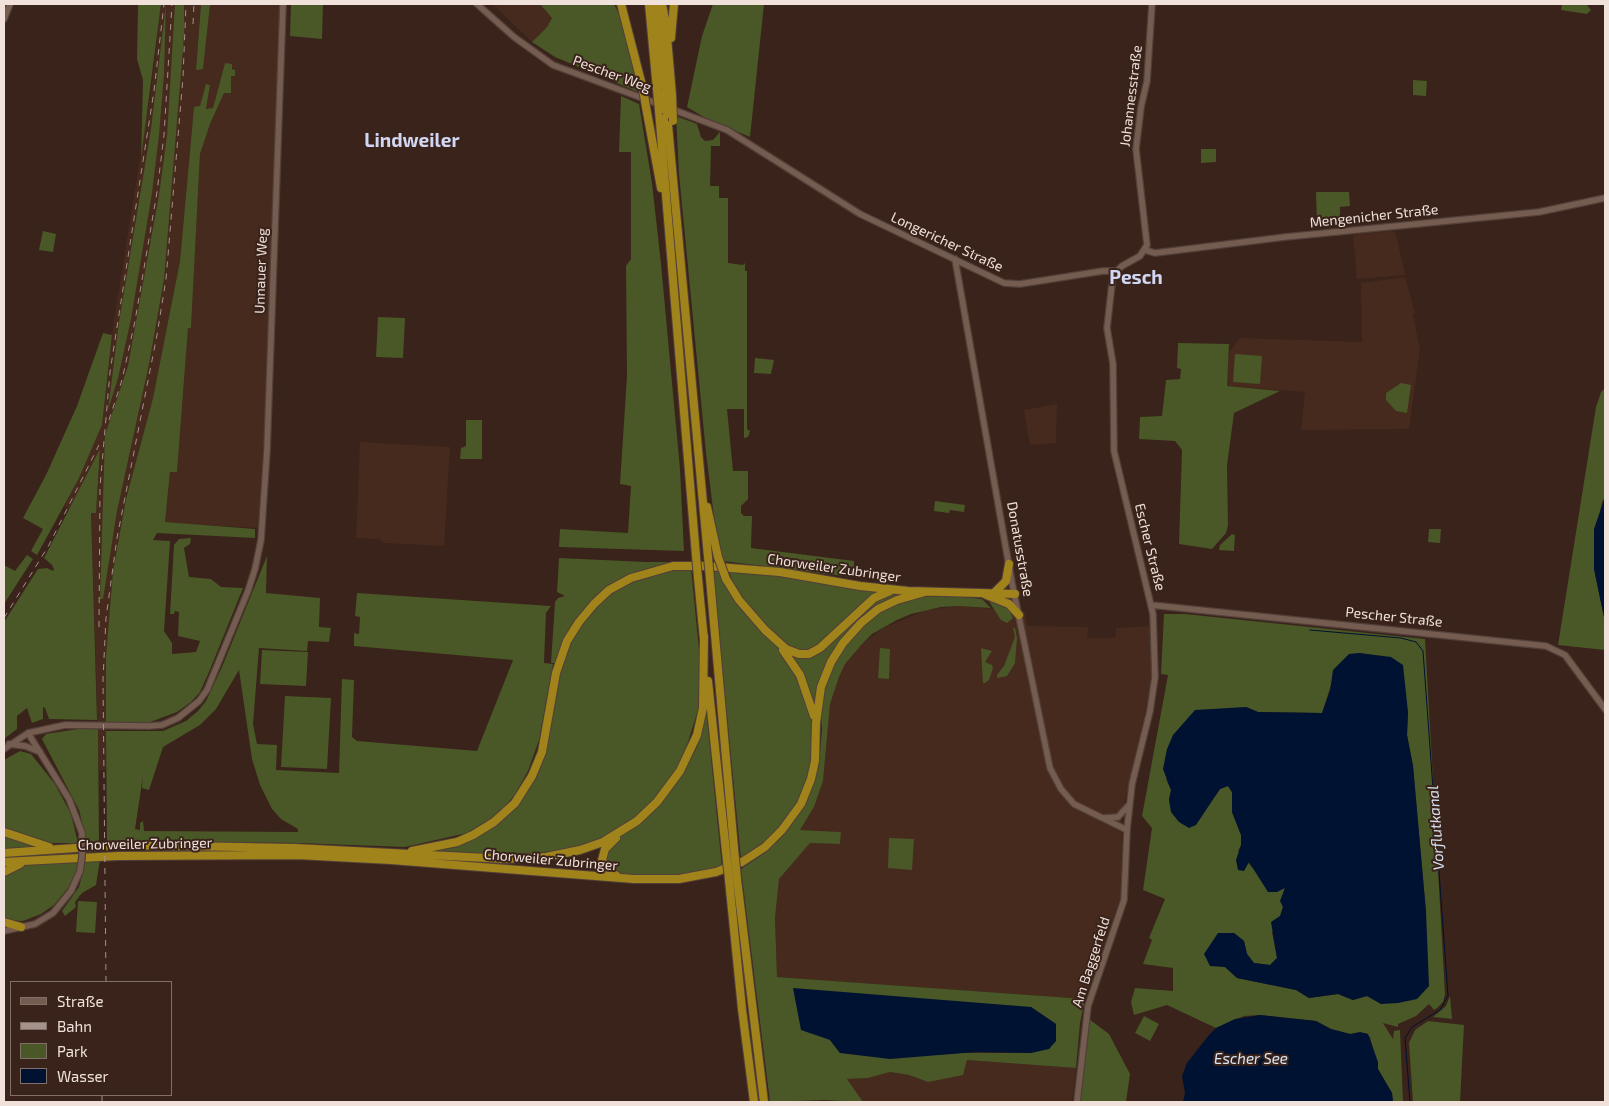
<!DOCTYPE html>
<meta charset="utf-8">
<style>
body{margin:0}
#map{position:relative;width:1609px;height:1106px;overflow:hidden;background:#39231a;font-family:"Exo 2",sans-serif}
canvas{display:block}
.frame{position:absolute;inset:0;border:5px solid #f0e1db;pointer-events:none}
.legend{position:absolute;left:10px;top:981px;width:162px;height:115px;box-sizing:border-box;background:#39231a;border:1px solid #826f67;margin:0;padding:6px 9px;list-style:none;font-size:15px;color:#f0e1db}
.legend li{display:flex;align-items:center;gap:10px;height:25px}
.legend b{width:25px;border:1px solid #826f67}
</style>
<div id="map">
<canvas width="1609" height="1106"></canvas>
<div class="frame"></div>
<ul class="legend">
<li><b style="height:6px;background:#755c51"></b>Straße</li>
<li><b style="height:6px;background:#a4928b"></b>Bahn</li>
<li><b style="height:14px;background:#4a5727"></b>Park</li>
<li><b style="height:14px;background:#001231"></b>Wasser</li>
</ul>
</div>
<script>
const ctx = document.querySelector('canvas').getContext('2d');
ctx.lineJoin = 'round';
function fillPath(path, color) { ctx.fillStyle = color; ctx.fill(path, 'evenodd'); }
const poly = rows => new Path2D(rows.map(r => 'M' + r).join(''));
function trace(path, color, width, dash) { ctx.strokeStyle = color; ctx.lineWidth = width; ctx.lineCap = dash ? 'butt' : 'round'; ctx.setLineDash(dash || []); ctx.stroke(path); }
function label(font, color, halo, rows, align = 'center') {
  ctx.font = font + ' "Exo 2",sans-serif'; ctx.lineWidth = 4; ctx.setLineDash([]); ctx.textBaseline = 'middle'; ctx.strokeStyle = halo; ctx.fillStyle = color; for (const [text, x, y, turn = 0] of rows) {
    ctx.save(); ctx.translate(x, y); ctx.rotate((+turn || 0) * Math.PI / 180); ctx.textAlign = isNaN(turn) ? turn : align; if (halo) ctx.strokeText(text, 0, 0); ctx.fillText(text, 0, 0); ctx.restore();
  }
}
const built = poly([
 [161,4,201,4,196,69,203,69,210,4,281,4,265,418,258,528,165,523,170,472,177,472,188,327,191,327,200,154,210,124,224,93,231,93,231,76,235,70,225,63,213,108,206,110,210,85,206,84,200,107,194,107,180,261,153,398,126,499,113,571,106,655,106,770,99,770,91,513,96,512,100,451,70,510,64,507,102,425,114,320,151,91],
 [492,4,540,4,552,18,547,27,532,42],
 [1392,231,1396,234,1405,275,1357,279,1353,235],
 [1405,277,1415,313,1413,315,1420,349,1409,429,1301,430,1305,392,1226,386,1229,352,1240,338,1362,342,1361,283],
 [1057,404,1056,443,1030,445,1024,410],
 [360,442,450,447,444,546,384,543,380,539,356,538],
 [958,606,1024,611,1028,626,1088,627,1087,638,1115,638,1116,628,1151,626,1153,678,1121,816,1122,854,1120,899,1085,999,777,977,775,918,779,879,810,843,840,844,841,832,800,830,814,807,823,781,830,704,839,677,845,664,862,644,883,628,926,610],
 [967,1060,1076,1068,1072,1102,863,1102,847,1079,868,1078,890,1072,909,1075,928,1082]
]);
const green = poly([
 [138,4,161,4,141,159,143,80,137,59],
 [166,4,164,74,159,135,152,193,131,319,118,378,108,410,119,322,151,129],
 [175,4,184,4,184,36,164,279,149,364,117,511,103,599,100,599,105,435,128,366,159,195,167,136],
 [201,4,210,5,203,69,196,70],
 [291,4,323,4,322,39,290,36],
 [540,4,614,4,625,26,638,92,555,57,532,42,547,27,552,18],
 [713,4,764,4,750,137,707,119,687,107,702,36],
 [1562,4,1587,5,1591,10,1587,14,1561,10],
 [225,63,232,64,232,69,235,70,235,76,231,76,231,93,224,93,210,124,200,154,191,328,188,328,177,472,170,472,165,522,255,529,255,538,157,533,153,540,170,541,164,631,172,643,172,654,196,652,200,641,178,636,179,612,175,611,174,614,170,614,174,545,179,539,191,538,190,544,184,548,189,577,211,579,221,587,243,588,209,672,200,692,191,702,177,712,145,724,106,722,106,655,113,571,126,499,153,398,180,261,194,107,200,106,206,84,210,85,206,109,213,108],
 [1413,80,1427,81,1426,96,1413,95],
 [621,96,639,104,652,183,661,264,680,469,684,551,559,547,560,529,628,533,631,486,620,484,627,376,626,266,631,259,631,152,619,152],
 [676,116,697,124,701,137,705,141,713,140,720,132,720,146,711,146,710,186,719,186,719,198,728,198,728,263,743,265,745,263,745,271,747,271,747,429,750,431,748,437,744,438,744,409,727,409,733,471,748,471,748,499,741,506,741,513,744,516,752,516,751,548,854,561,854,575,851,577,723,561,715,525,706,453,679,174],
 [1201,149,1216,149,1216,162,1201,163],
 [1316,192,1349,192,1350,206,1340,207,1340,224,1317,224],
 [43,231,56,234,53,252,39,250],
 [378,317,405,318,403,358,376,357],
 [103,333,112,335,102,425,78,480,37,555,31,551,43,529,23,518,46,475,77,406],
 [1178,343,1229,344,1227,386,1280,391,1234,413,1227,465,1228,525,1226,533,1212,549,1179,544,1182,450,1175,441,1139,439,1140,417,1162,416,1166,380,1180,379,1181,369,1177,368],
 [1235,354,1262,356,1260,384,1233,382],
 [755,358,774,360,771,374,754,373],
 [1401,383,1411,385,1407,413,1396,411,1386,400,1386,393],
 [1605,388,1605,497,1602,502,1594,543,1594,569,1605,622,1605,650,1558,645,1596,407,1601,392],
 [466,420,482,420,482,459,460,459,461,448,466,446],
 [100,449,96,513,91,513,97,720,49,719,45,708,43,707,43,719,32,723,27,708,17,716,17,729,4,739,4,622,38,569,47,568,53,571,54,569,52,565,44,558],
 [935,501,965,505,964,512,950,510,949,513,934,511],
 [1429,529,1441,529,1440,543,1428,542],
 [1232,534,1235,535,1234,551,1219,550,1220,545],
 [27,555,33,559,4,604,4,565,15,571],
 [267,556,266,593,320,598,319,627,331,628,329,642,308,641,307,651,259,648,253,724,257,744,277,745,276,770,339,773,342,679,354,680,352,737,357,741,477,751,513,660,354,646,354,633,359,634,360,617,355,616,357,593,551,606,546,613,544,663,553,664,539,740,528,771,514,796,503,808,493,817,467,833,405,847,298,843,107,841,106,731,163,731,186,721,198,711,206,701,222,667],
 [239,670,252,759,260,785,272,809,281,819,298,829,298,832,144,831,143,821,140,823,140,830,135,829,143,776,142,788,149,790,163,747,200,725,216,709],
 [559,558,646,562,690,562,666,564,646,569,634,574,597,597,554,669,555,663,551,663,555,602,558,598,565,596,557,592],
 [691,568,700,660,698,710,683,758,673,776,654,800,635,817,615,831,596,840,563,850,507,856,426,851,445,848,506,815,546,748,563,660,573,636,593,608,626,583,663,570],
 [728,570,779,575,881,591,825,641,810,651,799,652,780,641,755,614,737,590],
 [713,572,719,572,736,603,777,647,794,670,810,711,813,728,810,770,795,807,783,824,762,845,741,859],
 [892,593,911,594,905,595,848,633,815,707,806,679,791,655,806,656,875,600],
 [947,595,982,599,991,608,958,606,941,607,911,614,897,620,872,634,862,644,845,664,839,677,830,704,823,781,814,807,800,830,841,832,840,844,810,843,779,879,775,918,777,977,1085,999,1080,1023,1076,1068,967,1060,963,1075,928,1082,909,1075,890,1072,868,1078,847,1079,863,1102,824,1100,770,1102,741,869,766,852,783,836,808,799,819,764,822,730,820,699,829,672,846,641,875,614,911,598],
 [1031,1007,1056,1024,1056,1041,1031,1053,840,1053,830,1040],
 [988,600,1007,606,1013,618,1007,623,1001,620],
 [1164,614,1185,614,1425,639,1445,994,1443,1002,1437,1008,1434,1010,1429,1004,1416,1016,1398,1024,1398,1027,1383,1023,1393,1039,1394,1031,1400,1030,1403,1102,1393,1102,1392,1093,1378,1069,1370,1037,1365,1033,1350,1034,1331,1029,1316,1021,1260,1015,1244,1016,1216,1028,1167,1005,1134,1015,1131,1002,1135,988,1173,991,1173,968,1143,964,1152,940,1149,938,1165,899,1143,890,1152,828,1142,816,1168,675,1161,674],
 [1359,653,1372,655,1408,712,1407,735,1413,766,1426,912,1382,1004,1367,996,1353,1000,1338,994,1309,998,1296,990,1237,978,1225,967,1218,933,1234,933,1244,941,1247,954,1254,963,1270,965,1277,958,1272,932,1280,917,1283,907,1281,901,1285,887,1268,892,1263,880,1238,851,1241,845,1241,835,1232,812,1232,792,1228,786,1220,789,1208,806,1169,800,1171,790,1166,779,1246,707,1258,712,1322,713,1332,682],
 [1013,628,1015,628,1017,638,1015,663,1007,676,997,678,997,675,1004,666,1015,637],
 [880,648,890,649,889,679,878,678],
 [981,648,992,651,985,662,992,665,993,668,989,680,985,683,983,683],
 [262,650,308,652,306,686,260,684],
 [285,696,331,698,327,769,281,767],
 [706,708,722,867,688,875,648,877,618,875,609,870,604,857,614,841,653,812,682,776,697,747],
 [84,728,98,728,99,842,87,842,79,810,42,739,46,734],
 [20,751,31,754,55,784,71,814,78,843,46,843,4,829,4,760],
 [4,835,23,843,45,847,4,851],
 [889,838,914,839,912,870,888,868],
 [86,860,100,860,96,885,82,893,75,902,76,907,65,916,62,911,79,887],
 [78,861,77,871,73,882,54,905,41,914,23,921,4,920,4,873,19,865],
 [78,901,97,902,95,933,76,932],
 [1450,996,1452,1019,1433,1017,1446,1006],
 [1144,1016,1159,1024,1150,1041,1135,1033],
 [1089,1019,1109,1034,1130,1074,1126,1102,1080,1102],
 [1428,1021,1464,1025,1460,1102,1413,1102,1409,1043,1415,1030]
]);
const water = poly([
 [1605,497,1605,622,1594,569,1594,529],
 [1359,653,1391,657,1403,665,1408,712,1407,735,1413,766,1426,912,1429,986,1417,999,1398,1003,1381,1004,1367,996,1353,1000,1338,994,1309,998,1296,990,1237,978,1225,967,1210,966,1204,954,1218,933,1234,933,1244,941,1247,954,1254,963,1270,965,1277,958,1271,922,1280,916,1283,907,1280,901,1285,888,1277,892,1268,892,1249,862,1244,871,1238,870,1236,860,1241,845,1241,835,1232,812,1232,792,1228,786,1220,789,1196,825,1189,828,1179,822,1171,812,1169,800,1171,790,1163,769,1167,749,1173,735,1195,710,1246,707,1258,712,1322,713,1330,691,1333,670,1349,654],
 [793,988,1031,1007,1056,1024,1056,1041,1049,1049,1031,1053,976,1052,890,1059,840,1053,830,1040,801,1030],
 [1260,1015,1316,1021,1331,1029,1350,1034,1360,1032,1368,1034,1378,1062,1378,1069,1392,1093,1393,1102,1183,1102,1185,1093,1182,1076,1187,1063,1209,1035,1216,1028,1235,1019]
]);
const stream = poly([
 [1310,630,1401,638,1416,642,1423,651,1448,996,1440,1010,1412,1027,1405,1038,1410,1102]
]);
const secondary = poly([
 [477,4,514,37,553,65,661,105],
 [4,19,10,4],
 [669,108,727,130,860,214,1004,283,1020,284,1103,271,1117,271],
 [1145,250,1155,253,1285,237,1539,212,1605,198],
 [955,259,1012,583,1050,768,1061,789,1074,804,1127,830],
 [1151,605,1546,646,1565,655,1605,709],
 [28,733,69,799,82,833],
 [9,744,25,746,40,752],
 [4,749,28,733,65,725,149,726,162,725,178,718,199,701,207,690,248,591,255,569,261,540,267,450,283,4],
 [1103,818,1118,817,1128,806],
 [4,931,35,924,53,913,71,891,80,871],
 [1077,1102,1088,1006,1124,900,1127,830,1132,784,1150,711,1155,677,1153,614,1114,451,1113,364,1107,328,1113,275,1122,266,1140,256,1147,245,1136,149,1141,107,1147,81,1152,4]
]);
const highway = poly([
 [621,4,643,89],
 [649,4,657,90],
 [657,4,665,92],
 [662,4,666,25,672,95],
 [671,38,674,4],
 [646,107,661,188],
 [659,111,696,556],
 [667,114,708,557],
 [707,507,718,557],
 [698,578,704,640],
 [710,579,735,859],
 [726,579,739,600,765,630,786,649,799,654,809,654,820,648,874,598,890,591],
 [995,592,1006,581,1009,564],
 [984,594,1009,604,1019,615],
 [783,650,800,675,814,716],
 [708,681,727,861],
 [4,832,49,847],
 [616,838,605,849,602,860,606,869,617,876],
 [412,851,457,842,473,835,494,822,515,803,532,776,542,752,556,673,567,641,579,622,594,604,609,590,631,578,673,566,706,566,780,572,860,586,908,591,1015,594],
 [4,853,118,845,184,846,295,848,506,859,546,857,580,850,603,842,637,821,657,802,680,771,697,735,703,708,704,636],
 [4,862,118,856,297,855,391,860,634,879,679,879,716,872,742,862,765,847,782,830,801,804,811,779,815,761,816,723,821,687,831,662,843,643,861,623,878,609,897,600,925,592],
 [4,872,20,864],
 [737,879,764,1102],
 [729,880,742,1009,754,1102],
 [4,922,21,927]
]);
const rail = poly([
 [193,24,194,4],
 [109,420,122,380,135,321,157,192,164,135,172,4],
 [4,618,49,545,99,445],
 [99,627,100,487,110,372,154,91,164,4],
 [106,982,103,679,106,618,117,538,157,335,166,279,183,77,186,4],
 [102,1102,102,1095]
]);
const secondaryBridge = poly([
 [80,871,82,857,82,833]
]);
const highwayBridge = poly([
 [643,89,646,107],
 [657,90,659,111],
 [665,92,667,114],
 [672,95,673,121],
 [696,556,698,578],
 [708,557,710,579],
 [718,557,726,579],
 [735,859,737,879],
 [727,861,729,880]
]);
const streetNames = [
 ["Pescher Weg",612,74,20],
 ["Johannesstraße",1131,96,-83],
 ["Mengenicher Straße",1374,216,-6],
 ["Longericher Straße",947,242,25],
 ["Unnauer Weg",261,271,-88],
 ["Escher Straße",1150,547,76],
 ["Donatusstraße",1020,549,80],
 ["Chorweiler Zubringer",834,568,8],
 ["Pescher Straße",1394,617,6],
 ["Chorweiler Zubringer",145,844,-1],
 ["Chorweiler Zubringer",551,860,5],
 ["Am Baggerfeld",1091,962,-72]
];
const waterNames = [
 ["Vorflutkanal",1436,828,-94],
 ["Escher See",1251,1059]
];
const districtNames = [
 ["Lindweiler",412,141],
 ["Pesch",1136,278]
];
fillPath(built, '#462a1e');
fillPath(green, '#4a5727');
fillPath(water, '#001231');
trace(stream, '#001231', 1);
trace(secondary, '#523f38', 8);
trace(highway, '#523f38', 10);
trace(secondary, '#755c51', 5.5);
trace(highway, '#a0831b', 8);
trace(rail, '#a4928b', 1, [6, 6]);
trace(secondaryBridge, '#523f38', 8, []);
trace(highwayBridge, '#523f38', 10, []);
trace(secondaryBridge, '#755c51', 5.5);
trace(highwayBridge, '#a0831b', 8);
label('14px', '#f0e1db', '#39231a', streetNames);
label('italic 15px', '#d9e3f2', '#39231a', waterNames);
label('bold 19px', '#d1d7f3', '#39231a', districtNames);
</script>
